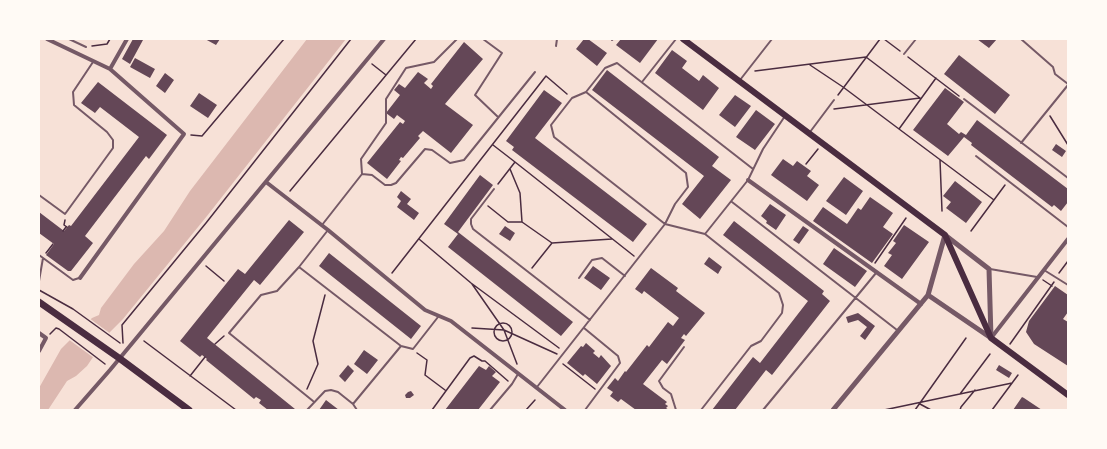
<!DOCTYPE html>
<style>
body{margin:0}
#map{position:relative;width:1107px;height:449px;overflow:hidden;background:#f7e1d7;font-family:Montserrat,sans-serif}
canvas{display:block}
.frame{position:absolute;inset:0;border:40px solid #fffaf5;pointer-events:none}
</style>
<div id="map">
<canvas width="1107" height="449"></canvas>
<div class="frame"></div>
</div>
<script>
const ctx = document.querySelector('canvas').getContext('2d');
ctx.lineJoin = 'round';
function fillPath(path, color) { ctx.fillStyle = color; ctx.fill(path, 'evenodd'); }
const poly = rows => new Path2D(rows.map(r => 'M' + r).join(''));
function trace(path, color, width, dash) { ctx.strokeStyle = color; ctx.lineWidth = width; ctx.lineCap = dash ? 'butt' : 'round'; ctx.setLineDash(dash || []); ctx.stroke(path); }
const water = poly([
 [307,39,346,39,207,216,123,319,110,332,87,366,76,376,67,381,48,410,39,410,39,388,61,349,92,318,99,315,101,308,134,264,164,231,190,191]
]);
const pier = poly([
 [89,318,111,334,94,358,68,339]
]);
const building = poly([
 [133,39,143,40,130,64,122,59],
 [205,39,220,39,216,45],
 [584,39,588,39,607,53,597,66,576,49],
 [621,39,658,39,640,63,616,45],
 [977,39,997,39,989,48],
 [464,42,483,59,445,104,473,125,451,153,423,131,418,136,420,138,403,158,401,157,399,160,401,161,387,179,367,163,400,122,403,124,405,121,397,115,394,119,386,113,400,95,394,90,399,84,405,88,418,72,428,79,424,83,431,89,433,86,431,84],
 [672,50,687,61,682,68,699,81,703,75,719,88,703,110,655,73],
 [959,55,1010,95,995,114,944,74],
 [135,58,155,69,150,78,130,67],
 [607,70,719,157,712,166,731,180,700,219,682,204,704,176,592,90],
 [165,73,174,80,165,93,156,86],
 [98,82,167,135,149,159,146,156,85,236,93,243,71,271,68,271,46,255,54,244,39,233,39,212,64,231,69,225,71,226,139,137,100,107,95,113,81,103],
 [945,88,964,102,947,124,959,134,961,132,966,135,977,120,1068,189,1068,202,1061,211,1054,205,1052,207,971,145,972,143,964,137,948,156,913,130],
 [544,90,562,103,535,138,647,224,633,242,512,150,514,147,506,141],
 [199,93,217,105,208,118,190,106],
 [735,95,751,106,735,127,719,115],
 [756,110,775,124,755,150,736,137],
 [1056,144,1066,151,1062,157,1052,150],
 [783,159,793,166,797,161,811,171,807,176,819,185,807,201,771,175],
 [480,175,493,185,458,232,573,322,561,336,448,247,458,234,444,224],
 [844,177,863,191,846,215,826,201],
 [955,181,982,202,966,223,946,208,951,202,943,196],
 [401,191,411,199,407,204,419,213,414,220,397,207,401,201,397,197],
 [870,197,893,213,883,227,893,234,872,263,813,221,823,207,847,224,858,208,861,210],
 [770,204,786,215,776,230,766,223,767,221,761,216],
 [289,220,304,232,260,285,254,280,207,338,295,409,268,410,259,403,261,400,256,397,254,399,206,360,207,359,202,355,200,357,180,341,238,269,245,274],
 [734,221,824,291,822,294,830,301,772,375,766,370,735,410,712,410,753,357,760,363,808,301,723,235],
 [904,225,929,242,902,279,884,266,892,255,888,253,896,243,893,241],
 [505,226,515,233,510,241,499,234],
 [803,226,809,230,799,244,793,240],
 [834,248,867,271,855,287,823,264],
 [329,253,421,326,411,339,319,266],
 [709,257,722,267,718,274,704,264],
 [593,266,610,278,601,290,584,278],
 [651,268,678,288,676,291,705,313,686,336,684,334,681,338,685,340,667,364,662,360,643,384,667,402,665,404,668,406,666,408,669,410,636,410,621,399,618,402,610,396,613,392,607,388,615,378,618,381,625,371,626,372,647,345,649,347,668,322,673,326,679,318,644,291,642,294,635,289],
 [1055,286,1068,295,1068,312,1063,319,1068,322,1068,366,1034,344,1026,332,1029,321],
 [858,313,875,326,865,340,860,336,867,327,858,320,848,323,846,317],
 [586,343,595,351,593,353,599,358,601,355,611,366,597,384,585,374,583,376,567,363,581,346,583,347],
 [364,350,378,360,367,374,354,364],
 [348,365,354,371,345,382,339,376],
 [999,365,1012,373,1009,378,996,370],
 [479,366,486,370,489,366,496,372,492,376,500,382,478,410,445,410],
 [411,391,414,395,410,398,406,398,405,395,408,392],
 [1022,397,1024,398,1042,410,1013,410],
 [326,400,339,410,319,410]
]);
const path = poly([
 [884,39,900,51],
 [92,46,107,44,110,39],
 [908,57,959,96],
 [372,64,386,75],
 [810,65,843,87,899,129],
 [755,71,866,57,920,98],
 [936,78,899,129,994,200],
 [838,95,880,39],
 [834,109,920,98],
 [1050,116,1068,145],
 [191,135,202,136,284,39],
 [493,145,515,162,498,184],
 [940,160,942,211],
 [515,162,634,256],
 [806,164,818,149],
 [510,169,520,193,522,222],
 [290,191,416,39],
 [488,206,508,222,522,222,552,243],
 [65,220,64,225,67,227],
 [63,231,66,227],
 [971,231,1005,185],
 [419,239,471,283,559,348],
 [46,253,53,244],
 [875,263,906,218],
 [206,266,224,281],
 [532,268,552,243,612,239],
 [392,273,546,76,567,94],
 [1059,273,1068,261],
 [1043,280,1052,286],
 [472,284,504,330,517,364],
 [39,290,73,309,120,343],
 '494 332a9 9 0 1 1 18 0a9 9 0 1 1-18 0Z',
 [472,328,504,330,557,354],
 [50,334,56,328,59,329,105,364],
 [144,341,236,410],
 [123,343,122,325,206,223,351,39],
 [215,344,224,336],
 [1010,344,1054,282],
 [417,353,427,360,425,375,445,390],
 [563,364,595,389],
 [190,376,205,357],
 [307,389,318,364,313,341,325,295],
 [960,394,990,354],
 [920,404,931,410],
 [432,410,470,358,474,356,482,361,485,361,508,381],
 [526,410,535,400],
 [884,410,1012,383],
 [915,410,966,338],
 [960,410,961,407,975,390],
 [992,410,1018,375]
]);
const service = poly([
 [69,39,86,47],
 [483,39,502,53,475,95,498,117],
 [1021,39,1053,67,1055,74,1068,84],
 [612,40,613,39],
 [556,46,557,39],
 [904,54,916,39],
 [740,80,772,39],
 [642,82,676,39],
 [586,92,572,98,551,125,554,137,665,224,705,234,779,293,783,305,782,313,761,341,751,346,701,410],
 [964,99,1068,178],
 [810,132,834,100],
 [1021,143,1068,85],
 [976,156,1068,227],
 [362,174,361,159,386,123,386,99,406,68,434,62,457,39],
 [494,189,471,219,471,224,473,229,590,320],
 [39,195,65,214,113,148,113,140,107,132,74,105,73,92,93,62],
 [732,202,897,330],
 [322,225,362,174,372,175,385,185,391,185,396,183,425,149,432,150,450,163,464,160,535,72],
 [328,230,299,267,401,346],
 [705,234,748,180,763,149,785,116],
 [39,255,73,280,79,278],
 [299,267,277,291,261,295,229,333,313,401],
 [990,269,1037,277],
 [1044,270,1068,285],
 [579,278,592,260,602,258,625,276],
 [39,281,43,258],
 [584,328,618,356,620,363,585,410],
 [537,387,665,224,675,204,688,187,686,173,586,92,605,68,617,63,753,169],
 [353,404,401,346,413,349,438,317],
 [307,410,325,391,331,390,338,392,353,404,357,410],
 [490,410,512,384,518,374],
 [676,410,671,394,663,388,659,381,684,347],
 [763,410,876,273]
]);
const minor = poly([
 [47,39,110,69,184,134,80,278],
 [110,69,127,39],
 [748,180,921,304],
 [266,182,328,230,425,310,451,321,565,410],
 [39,333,46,338,39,351],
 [991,338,1068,239],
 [75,410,110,370,384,39]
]);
const tertiary = poly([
 [945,235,989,269,991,338,928,295,945,235],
 [833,410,928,295]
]);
const secondary = poly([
 [683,39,945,235,991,338,1068,395]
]);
const primary = poly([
 [39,302,119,358,189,410]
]);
fillPath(water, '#dcb8b0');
fillPath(pier, '#f7e1d7');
fillPath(building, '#644757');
trace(path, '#4a2c40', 1.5);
trace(service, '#755966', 2);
trace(minor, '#755966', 4);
trace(tertiary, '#755966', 5);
trace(secondary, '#4a2c40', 6);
trace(primary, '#4a2c40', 7);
</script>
